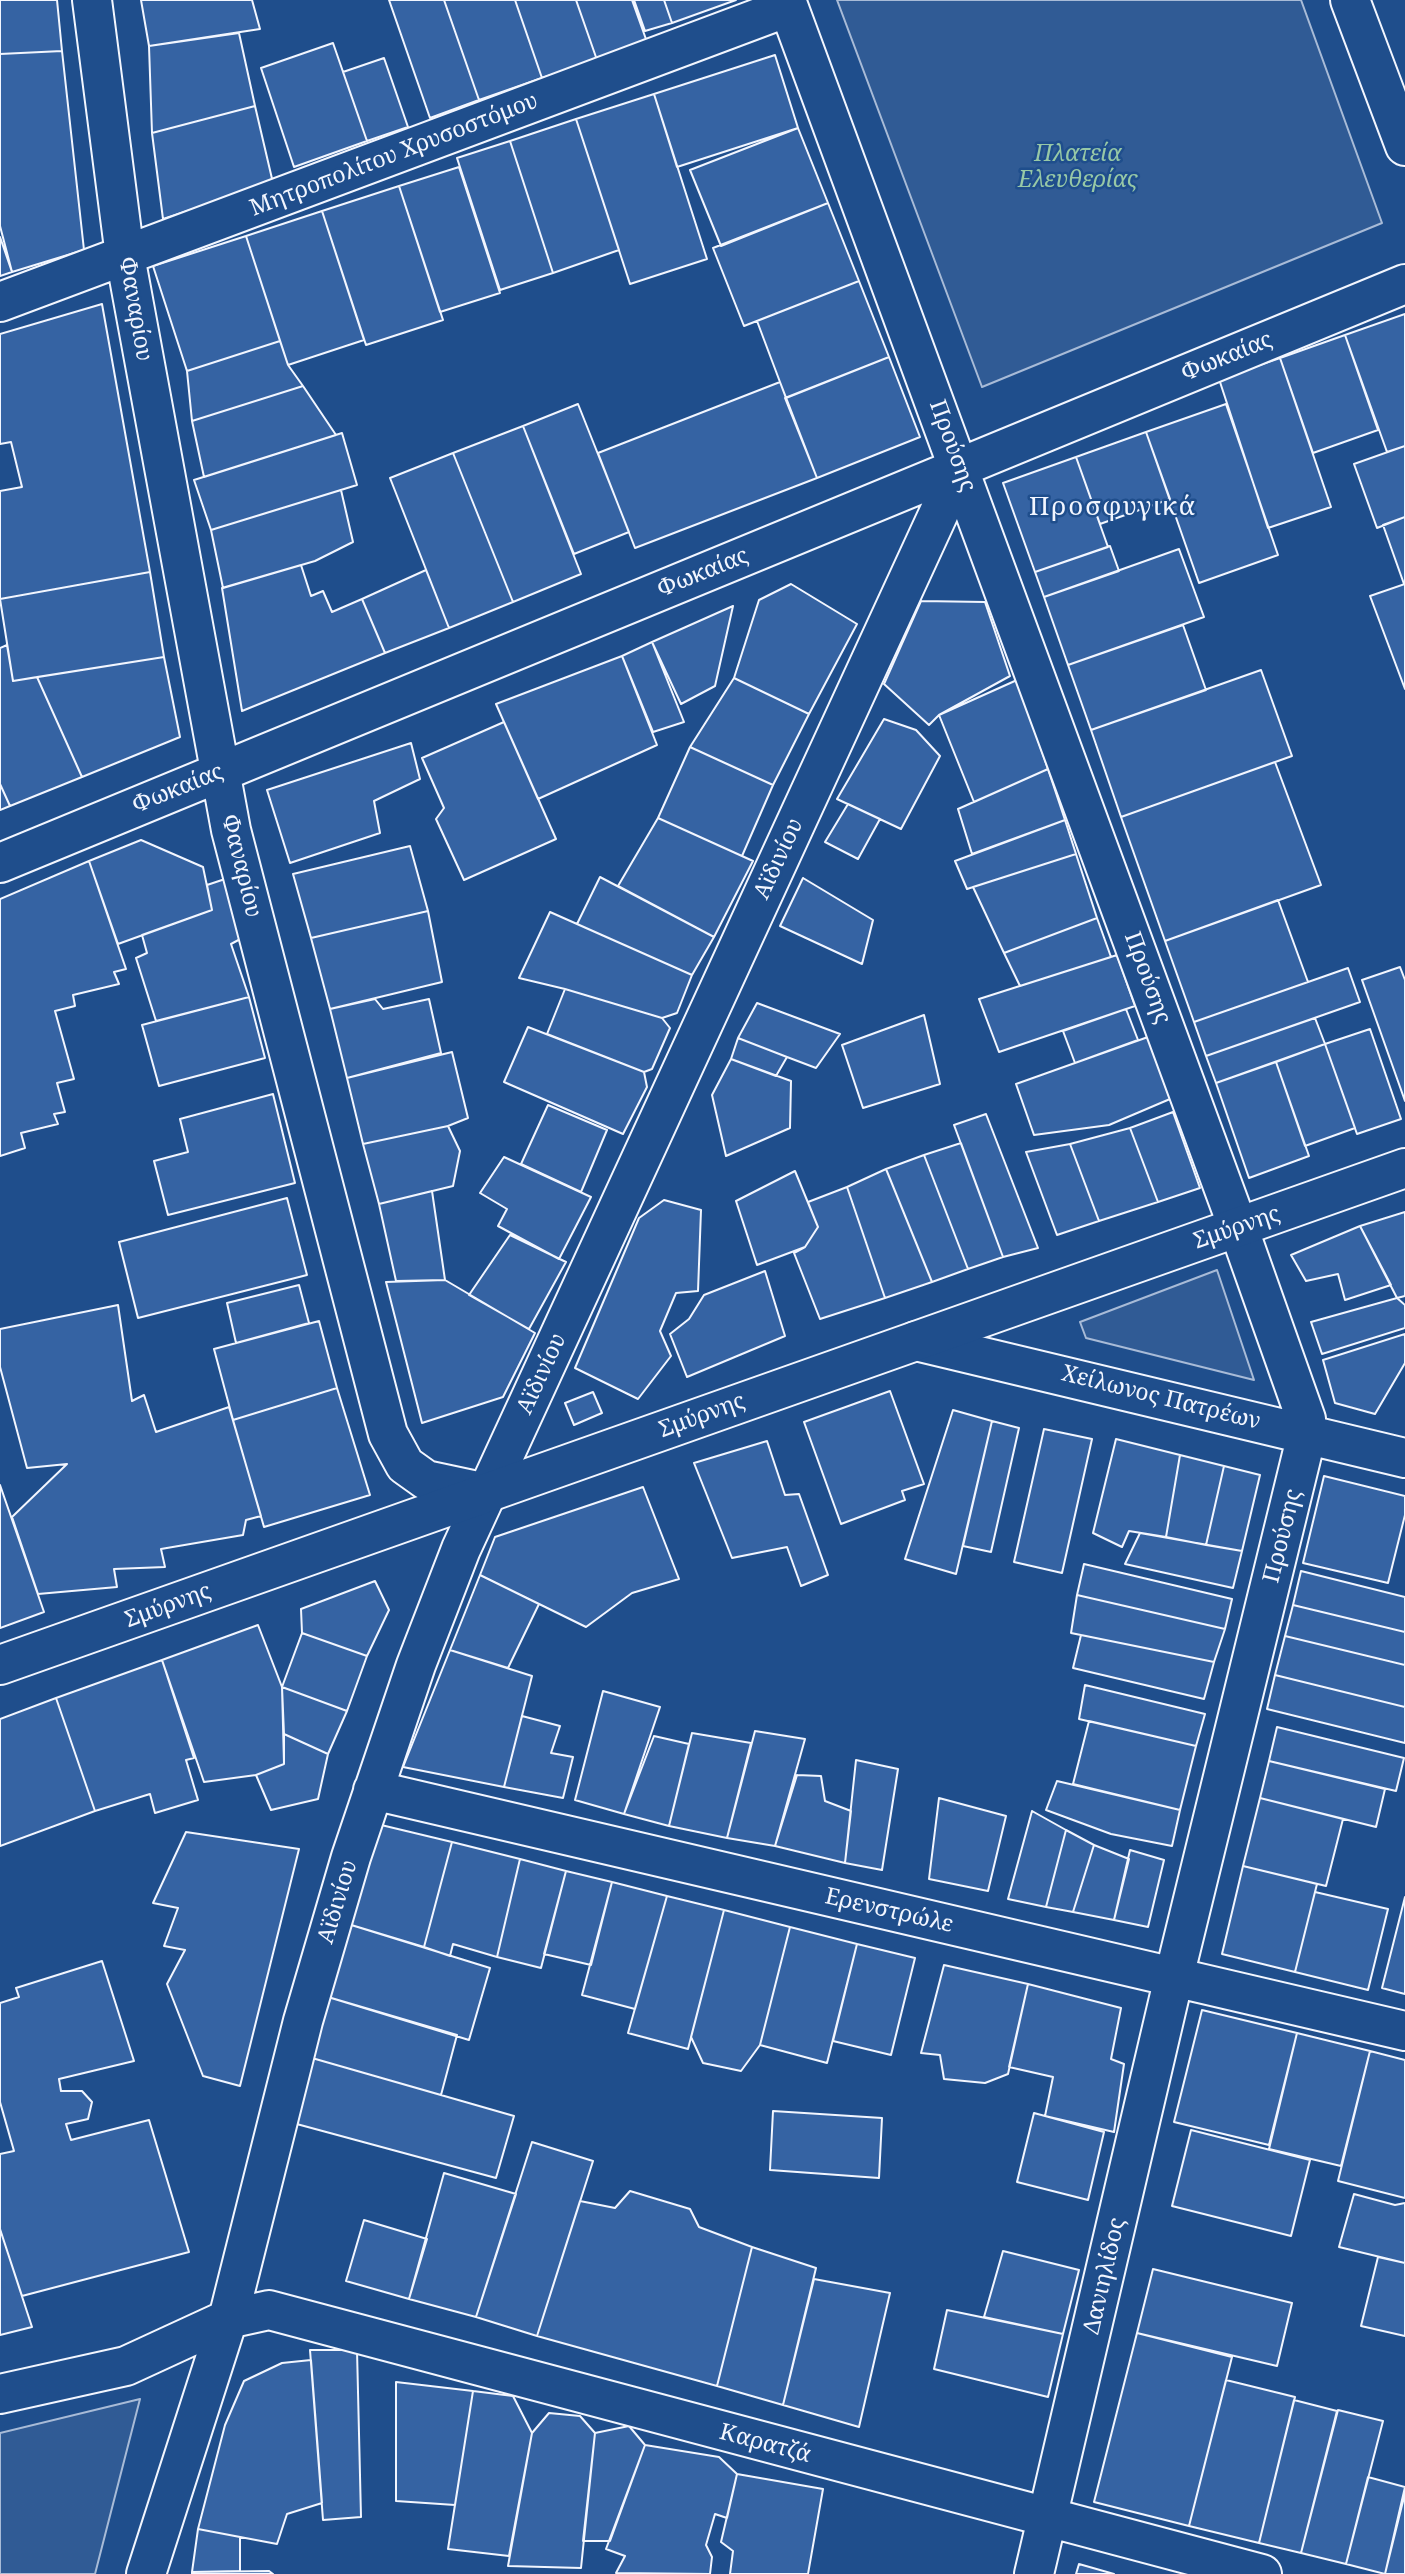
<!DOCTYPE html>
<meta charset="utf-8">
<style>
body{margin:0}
canvas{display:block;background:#1f4e8c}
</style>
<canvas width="1405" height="2574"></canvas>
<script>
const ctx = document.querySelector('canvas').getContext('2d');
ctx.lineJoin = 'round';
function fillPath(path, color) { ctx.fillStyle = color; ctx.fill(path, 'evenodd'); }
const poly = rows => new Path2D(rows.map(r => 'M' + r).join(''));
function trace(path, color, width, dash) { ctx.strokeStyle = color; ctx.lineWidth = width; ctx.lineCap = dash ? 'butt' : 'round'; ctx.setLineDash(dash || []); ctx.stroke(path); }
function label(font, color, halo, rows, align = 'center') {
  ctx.font = font + ' "Noto Serif",serif'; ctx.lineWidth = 5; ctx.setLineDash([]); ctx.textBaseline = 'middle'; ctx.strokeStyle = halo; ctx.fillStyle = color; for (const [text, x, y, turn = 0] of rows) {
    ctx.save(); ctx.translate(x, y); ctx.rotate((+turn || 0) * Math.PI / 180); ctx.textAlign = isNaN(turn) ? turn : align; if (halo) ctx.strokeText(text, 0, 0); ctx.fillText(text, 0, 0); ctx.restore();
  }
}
const green = poly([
 [837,0,1301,0,1382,223,982,387,837,0],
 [1217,1270,1254,1380,1086,1338,1080,1322,1217,1270],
 [140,2399,95,2574,0,2574,0,2433,140,2399]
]);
const building = poly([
 [0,0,57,0,62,51,0,54,0,0],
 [141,0,252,0,260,29,149,46,141,0],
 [389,0,444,0,479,100,430,118,389,0],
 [444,0,515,0,542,78,479,100,444,0],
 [515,0,576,0,597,60,542,78,515,0],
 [576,0,632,0,647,42,597,60,576,0],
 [634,0,664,0,672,23,645,31,634,0],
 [664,0,736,0,672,23,664,0],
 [239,33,255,106,152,133,149,46,239,33],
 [333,43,367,141,294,167,261,68,333,43],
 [62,51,84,250,12,272,0,226,0,54,62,51],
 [775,55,798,128,677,167,654,94,775,55],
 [384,58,408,127,367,141,343,72,384,58],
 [654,94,707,259,630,284,576,119,654,94],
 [255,106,273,183,163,219,152,133,255,106],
 [576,119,619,250,553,273,510,141,576,119],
 [798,128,828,203,721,246,690,170,798,128],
 [510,141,553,273,500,290,457,158,510,141],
 [459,167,500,293,440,312,399,186,459,167],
 [399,186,443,320,366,345,322,211,399,186],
 [828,203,859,281,744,326,713,248,828,203],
 [322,211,364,340,288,365,246,236,322,211],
 [246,236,280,341,187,371,153,266,246,236],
 [0,237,12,272,0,276,0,237],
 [859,281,889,357,786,398,757,321,859,281],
 [102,304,150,572,0,599,0,491,22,487,11,442,0,444,0,334,102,304],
 [1405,314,1405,446,1387,452,1345,335,1405,314],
 [1345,335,1378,430,1313,453,1280,358,1345,335],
 [280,341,288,365,303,386,192,421,187,371,280,341],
 [889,357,920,437,817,478,785,398,889,357],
 [1280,358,1331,507,1268,528,1219,379,1280,358],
 [780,382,817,478,635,548,598,453,780,382],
 [303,386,336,435,204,477,192,421,303,386],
 [578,404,629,532,574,554,523,426,578,404],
 [1226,404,1278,555,1199,583,1146,432,1226,404],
 [523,426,581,574,513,602,453,453,523,426],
 [1146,432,1170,499,1100,524,1076,457,1146,432],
 [342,433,357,485,211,530,194,480,342,433],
 [1405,446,1405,517,1377,528,1354,464,1405,446],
 [453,453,513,602,449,628,390,478,453,453],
 [1076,457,1108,547,1035,572,1003,483,1076,457],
 [341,490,353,542,315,561,223,588,211,530,341,490],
 [1405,517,1405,584,1404,584,1383,525,1405,517],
 [1110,546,1119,571,1044,597,1035,572,1110,546],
 [1179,549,1204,617,1068,665,1044,597,1179,549],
 [301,565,311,596,323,591,332,612,362,599,385,653,242,711,222,588,301,565],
 [426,570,449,628,385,653,362,599,426,570],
 [150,572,164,657,13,681,0,599,150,572],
 [791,584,857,624,809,714,734,678,759,600,791,584],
 [1405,584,1405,689,1370,596,1405,584],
 [921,601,985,602,1010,676,939,715,929,725,884,684,921,601],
 [733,606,715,686,681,704,652,642,733,606],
 [1183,625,1206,690,1091,730,1068,665,1183,625],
 [652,642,684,722,653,732,622,656,652,642],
 [7,645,13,681,37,677,82,777,10,806,0,784,0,648,7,645],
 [622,656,657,745,538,799,496,704,622,656],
 [164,657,180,737,82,777,37,677,164,657],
 [1261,670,1292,756,1121,817,1091,730,1261,670],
 [734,678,809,714,773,785,690,747,734,678],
 [1017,680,1048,769,974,802,939,715,1017,680],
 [884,719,916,730,940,756,901,829,837,799,884,719],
 [504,722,556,839,464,880,436,819,444,808,422,758,504,722],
 [411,743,420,779,374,801,380,833,290,863,267,790,411,743],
 [690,747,773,785,742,856,658,818,690,747],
 [1275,762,1321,885,1165,941,1121,817,1275,762],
 [1048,769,1065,820,972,854,958,809,1048,769],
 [0,784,10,806,0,810,0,784],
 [848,804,880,819,858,859,825,842,848,804],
 [658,818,753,861,714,937,618,886,658,818],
 [1065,820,1076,854,967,889,955,861,1065,820],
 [141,840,203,867,212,910,118,944,89,861,141,840],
 [410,846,428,911,311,938,293,874,410,846],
 [1076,854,1097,918,1004,953,973,887,1076,854],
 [89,861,126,969,114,972,119,984,73,995,75,1006,55,1011,74,1079,57,1083,65,1112,54,1114,58,1124,21,1133,25,1148,0,1156,0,899,89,861],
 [600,877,714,937,692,975,577,924,600,877],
 [228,878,244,937,231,944,249,997,156,1021,136,958,147,953,142,935,212,910,207,885,228,878],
 [803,878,873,920,862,964,780,926,803,878],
 [1278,900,1308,982,1194,1022,1165,941,1278,900],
 [428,911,442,982,330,1009,311,938,428,911],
 [550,912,692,975,677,1013,662,1018,565,989,519,978,550,912],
 [1097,918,1111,957,1020,986,1004,953,1097,918],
 [1117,955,1135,1006,999,1052,979,999,1117,955],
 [1400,967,1405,980,1405,1101,1362,980,1400,967],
 [1348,968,1360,1002,1206,1056,1194,1022,1348,968],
 [565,989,662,1018,670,1028,652,1069,644,1072,547,1034,565,989],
 [249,997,265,1058,159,1086,142,1025,249,997],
 [375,999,383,1009,429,999,441,1053,347,1078,330,1009,375,999],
 [757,1003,840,1034,816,1068,787,1057,738,1038,757,1003],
 [1126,1009,1138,1040,1075,1063,1063,1031,1126,1009],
 [924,1015,940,1084,863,1108,842,1045,924,1015],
 [1315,1018,1325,1044,1216,1083,1206,1056,1315,1018],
 [528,1027,644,1072,647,1087,623,1134,504,1082,528,1027],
 [1370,1029,1401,1119,1357,1134,1325,1044,1370,1029],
 [1148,1037,1170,1099,1109,1125,1034,1135,1016,1084,1148,1037],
 [738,1038,787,1057,776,1076,731,1059,738,1038],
 [1325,1044,1355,1128,1305,1146,1276,1062,1325,1044],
 [452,1052,468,1118,448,1126,363,1144,347,1078,452,1052],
 [731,1059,791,1081,790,1128,726,1156,712,1095,731,1059],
 [1276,1062,1309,1156,1249,1178,1216,1083,1276,1062],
 [273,1094,295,1183,168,1215,154,1161,188,1152,180,1119,273,1094],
 [548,1105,607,1130,581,1192,521,1164,548,1105],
 [1173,1112,1200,1188,1158,1202,1130,1128,1173,1112],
 [986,1114,1038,1248,1003,1257,954,1125,986,1114],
 [448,1126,460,1151,453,1186,379,1204,363,1144,448,1126],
 [1130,1128,1158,1202,1099,1221,1070,1144,1130,1128],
 [961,1143,1003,1257,968,1269,924,1155,961,1143],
 [1070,1144,1099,1221,1057,1235,1026,1152,1070,1144],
 [924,1155,968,1269,932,1282,886,1169,924,1155],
 [504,1157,591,1197,559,1259,498,1226,507,1209,480,1193,504,1157],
 [886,1169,932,1282,885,1298,847,1187,886,1169],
 [795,1171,818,1227,805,1247,757,1265,736,1201,795,1171],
 [847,1187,885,1298,820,1319,794,1253,805,1247,818,1227,808,1202,847,1187],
 [432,1191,445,1280,396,1281,379,1204,432,1191],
 [287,1198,307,1275,138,1318,119,1242,287,1198],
 [664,1200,701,1210,698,1291,676,1293,660,1331,671,1356,638,1399,575,1368,639,1218,664,1200],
 [1405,1212,1405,1296,1397,1298,1360,1226,1405,1212],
 [1360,1226,1391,1285,1345,1300,1338,1274,1306,1281,1291,1255,1360,1226],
 [510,1235,566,1262,529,1329,469,1295,510,1235],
 [765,1271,785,1336,687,1377,670,1334,689,1319,704,1295,765,1271],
 [445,1280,535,1333,503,1397,422,1423,386,1282,445,1280],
 [299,1285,309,1323,236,1343,227,1303,299,1285],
 [1397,1298,1405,1305,1405,1328,1322,1354,1311,1322,1397,1298],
 [118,1305,132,1401,144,1395,156,1432,229,1407,261,1516,246,1520,243,1535,161,1549,165,1567,114,1569,117,1587,38,1594,12,1517,67,1464,27,1468,0,1367,0,1329,118,1305],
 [319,1321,337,1388,233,1420,214,1349,319,1321],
 [1405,1334,1405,1363,1375,1414,1335,1403,1323,1360,1405,1334],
 [337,1388,370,1495,264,1527,233,1420,337,1388],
 [890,1391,924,1484,902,1491,905,1500,841,1524,804,1422,890,1391],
 [593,1392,602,1413,574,1425,565,1403,593,1392],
 [953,1410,992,1421,956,1574,905,1559,953,1410],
 [992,1421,1019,1428,991,1552,963,1546,992,1421],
 [1044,1429,1092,1439,1062,1573,1014,1562,1044,1429],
 [1116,1439,1180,1455,1166,1537,1129,1531,1122,1547,1093,1533,1116,1439],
 [767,1441,785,1495,799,1494,828,1575,801,1586,787,1547,732,1558,694,1463,767,1441],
 [1180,1455,1224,1466,1206,1545,1166,1537,1180,1455],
 [1224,1466,1260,1475,1242,1551,1206,1545,1224,1466],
 [1324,1476,1405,1496,1405,1515,1388,1583,1303,1563,1324,1476],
 [0,1485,44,1612,0,1628,0,1485],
 [643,1487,679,1579,632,1593,586,1627,480,1575,495,1537,643,1487],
 [1140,1533,1242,1551,1233,1588,1125,1564,1140,1533],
 [1084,1564,1232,1599,1225,1629,1077,1595,1084,1564],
 [1301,1571,1405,1597,1405,1632,1293,1605,1301,1571],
 [480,1575,539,1604,508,1668,450,1650,480,1575],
 [375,1581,389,1610,367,1656,302,1633,301,1609,375,1581],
 [1077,1595,1225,1629,1214,1662,1071,1633,1077,1595],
 [1293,1605,1405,1632,1405,1665,1285,1636,1293,1605],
 [258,1625,282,1687,284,1764,256,1775,204,1782,162,1660,258,1625],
 [302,1633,367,1656,347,1711,282,1687,302,1633],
 [1081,1635,1214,1662,1204,1699,1073,1668,1081,1635],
 [1285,1636,1405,1665,1405,1707,1275,1675,1285,1636],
 [450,1650,532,1676,504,1787,403,1767,450,1650],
 [162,1660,194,1758,186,1760,198,1800,155,1813,150,1794,95,1811,56,1698,162,1660],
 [1275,1675,1405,1707,1405,1743,1267,1709,1275,1675],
 [1085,1685,1205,1714,1196,1746,1079,1719,1085,1685],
 [282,1687,347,1711,328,1754,284,1734,282,1687],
 [603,1691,660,1707,624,1814,575,1800,603,1691],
 [56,1698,95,1811,0,1846,0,1719,56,1698],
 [522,1716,560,1726,551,1753,573,1757,563,1798,504,1787,522,1716],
 [1089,1721,1196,1746,1180,1810,1073,1784,1089,1721],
 [1277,1727,1404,1758,1396,1791,1269,1761,1277,1727],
 [755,1731,805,1739,775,1846,727,1838,755,1731],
 [692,1733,751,1743,727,1838,669,1826,692,1733],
 [284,1734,328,1754,318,1799,271,1810,256,1775,284,1764,284,1734],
 [654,1736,689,1744,669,1826,624,1814,654,1736],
 [856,1760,898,1769,882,1870,845,1863,856,1760],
 [1269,1761,1385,1789,1376,1827,1260,1798,1269,1761],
 [797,1775,821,1776,825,1801,851,1811,845,1863,775,1846,797,1775],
 [1057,1781,1180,1810,1172,1846,1111,1834,1046,1810,1057,1781],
 [939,1798,1006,1816,988,1891,929,1879,939,1798],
 [1260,1798,1343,1819,1326,1886,1243,1866,1260,1798],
 [1032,1811,1066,1830,1046,1907,1008,1899,1032,1811],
 [377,1824,452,1842,424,1947,348,1924,377,1824],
 [1066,1830,1094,1845,1073,1912,1046,1907,1066,1830],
 [186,1832,299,1849,240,2086,203,2076,167,1984,185,1950,164,1946,178,1908,153,1903,186,1832],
 [452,1842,520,1859,497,1957,453,1944,450,1956,424,1947,452,1842],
 [1094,1845,1129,1859,1114,1920,1073,1912,1094,1845],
 [1130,1850,1164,1860,1148,1927,1114,1920,1130,1850],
 [520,1859,566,1871,541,1968,497,1957,520,1859],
 [1243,1866,1317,1884,1295,1972,1222,1954,1243,1866],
 [566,1871,612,1882,591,1965,544,1954,566,1871],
 [612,1882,667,1896,635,2009,582,1995,612,1882],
 [1315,1892,1388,1909,1368,1990,1295,1972,1315,1892],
 [667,1896,724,1910,688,2049,628,2033,667,1896],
 [1405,1897,1405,1994,1382,1988,1405,1897],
 [724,1910,790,1927,760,2045,741,2071,703,2063,691,2037,724,1910],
 [348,1924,490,1968,469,2040,328,1997,348,1924],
 [790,1927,857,1944,827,2063,760,2045,790,1927],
 [857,1944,915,1958,891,2055,833,2041,857,1944],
 [102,1961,134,2061,59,2079,61,2091,82,2091,92,2102,88,2119,66,2124,71,2140,149,2120,189,2252,22,2296,0,2229,0,2154,14,2151,0,2102,0,2003,19,1997,16,1988,102,1961],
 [944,1965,1028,1984,1008,2074,985,2083,944,2079,940,2055,921,2053,944,1965],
 [1028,1984,1121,2008,1111,2059,1124,2064,1114,2132,1045,2116,1053,2077,1009,2067,1028,1984],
 [328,1997,457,2035,441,2095,312,2058,328,1997],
 [1202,2010,1297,2033,1269,2145,1174,2122,1202,2010],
 [1297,2033,1370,2051,1341,2166,1269,2149,1297,2033],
 [1370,2051,1405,2060,1405,2198,1338,2181,1370,2051],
 [312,2058,514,2116,496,2178,293,2123,312,2058],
 [773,2111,882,2118,879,2178,770,2170,773,2111],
 [1034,2113,1104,2132,1088,2200,1017,2182,1034,2113],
 [1191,2130,1310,2160,1291,2236,1172,2206,1191,2130],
 [532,2142,593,2161,537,2336,476,2317,532,2142],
 [444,2173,516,2194,476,2317,409,2299,444,2173],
 [630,2191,690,2209,699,2227,752,2247,717,2386,537,2336,580,2201,615,2208,630,2191],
 [1354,2194,1395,2205,1405,2203,1405,2263,1339,2247,1354,2194],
 [364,2220,427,2239,409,2299,346,2281,364,2220],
 [0,2229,32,2327,0,2335,0,2229],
 [752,2247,816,2268,783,2405,717,2386,752,2247],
 [1003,2251,1079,2270,1063,2334,984,2317,1003,2251],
 [1378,2257,1405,2263,1405,2336,1361,2326,1378,2257],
 [1153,2269,1292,2303,1277,2366,1137,2333,1153,2269],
 [814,2279,890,2293,859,2427,783,2405,814,2279],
 [947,2310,1063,2334,1048,2397,934,2369,947,2310],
 [1137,2333,1232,2357,1189,2526,1094,2502,1137,2333],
 [310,2350,357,2350,361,2517,323,2520,310,2350],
 [311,2360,322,2503,287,2514,277,2544,198,2529,225,2425,244,2381,282,2363,311,2360],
 [1226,2380,1295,2397,1259,2543,1189,2526,1226,2380],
 [396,2382,473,2391,455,2505,396,2501,396,2382],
 [473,2391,513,2396,532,2433,509,2556,448,2549,473,2391],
 [1294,2400,1337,2411,1301,2553,1259,2543,1294,2400],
 [1338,2410,1383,2421,1346,2564,1301,2553,1338,2410],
 [549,2413,580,2416,595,2433,581,2568,508,2566,532,2433,549,2413],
 [629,2426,645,2445,610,2541,583,2541,595,2433,629,2426],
 [645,2445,719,2457,737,2474,727,2518,715,2514,706,2545,712,2557,710,2574,616,2573,625,2556,606,2549,645,2445],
 [737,2474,823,2489,808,2574,730,2574,733,2551,721,2542,737,2474],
 [1368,2477,1405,2487,1385,2574,1346,2564,1368,2477],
 [1405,2493,1405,2574,1385,2574,1405,2493],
 [198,2529,240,2537,240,2571,192,2572,198,2529],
 [1079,2564,1114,2574,1076,2574,1079,2564],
 [269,2571,273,2574,192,2574,192,2572,269,2571]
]);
const minor = poly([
 [92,0,125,256,231,830,388,1434,405,1465,426,1480,487,1493],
 [786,0,1238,1227,1306,1419,1307,1434,1174,1977,1034,2574],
 [1350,0,1405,146],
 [0,302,788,7],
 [0,863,1405,284],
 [916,1341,1405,1458],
 [373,1790,1405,2031],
 [0,2394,126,2366,228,2319,269,2310,1262,2574],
 [146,2574,228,2319,303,2021,351,1857,416,1665,461,1549,960,467]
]);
const major = poly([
 [0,1665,1405,1168]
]);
const parkNames = [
 ["Πλατεία",1078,154],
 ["Ελευθερίας",1078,180]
];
const streetNames = [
 ["Μητροπολίτου Χρυσοστόμου",394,155,-21],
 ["Φαναρίου",135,309,80],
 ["Φωκαίας",1227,357,-22],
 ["Προύσης",952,446,70],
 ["Φωκαίας",703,573,-22],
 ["Φωκαίας",178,789,-22],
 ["Αϊδινίου",779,859,-65],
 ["Φαναρίου",241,866,76],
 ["Προύσης",1147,978,70],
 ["Σμύρνης",1237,1228,-19],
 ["Αϊδινίου",542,1374,-65],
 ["Χείλωνος Πατρέων",1161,1398,14],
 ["Σμύρνης",702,1416,-20],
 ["Προύσης",1283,1536,-76],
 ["Σμύρνης",168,1606,-20],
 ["Αϊδινίου",338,1902,-73],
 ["Ερενστρώλε",889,1911,13],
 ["Δανιηλίδος",1105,2276,-77],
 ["Καρατζά",765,2444,15]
];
const quarterNames = [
 ["Προσφυγικά",1113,508]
];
fillPath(green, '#305b95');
trace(green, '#a8bbd7', 2);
fillPath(building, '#3563a3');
trace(building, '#f2f6ff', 2);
trace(minor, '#f2f6ff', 42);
trace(major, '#f2f6ff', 42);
trace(minor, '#1f4e8c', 38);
trace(major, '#1f4e8c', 38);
label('italic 23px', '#97c8a6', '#1f4e8c', parkNames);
label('23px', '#f2f6ff', '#1f4e8c', streetNames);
ctx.letterSpacing = '2px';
label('26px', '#f2f6ff', '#1f4e8c', quarterNames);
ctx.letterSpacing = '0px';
</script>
